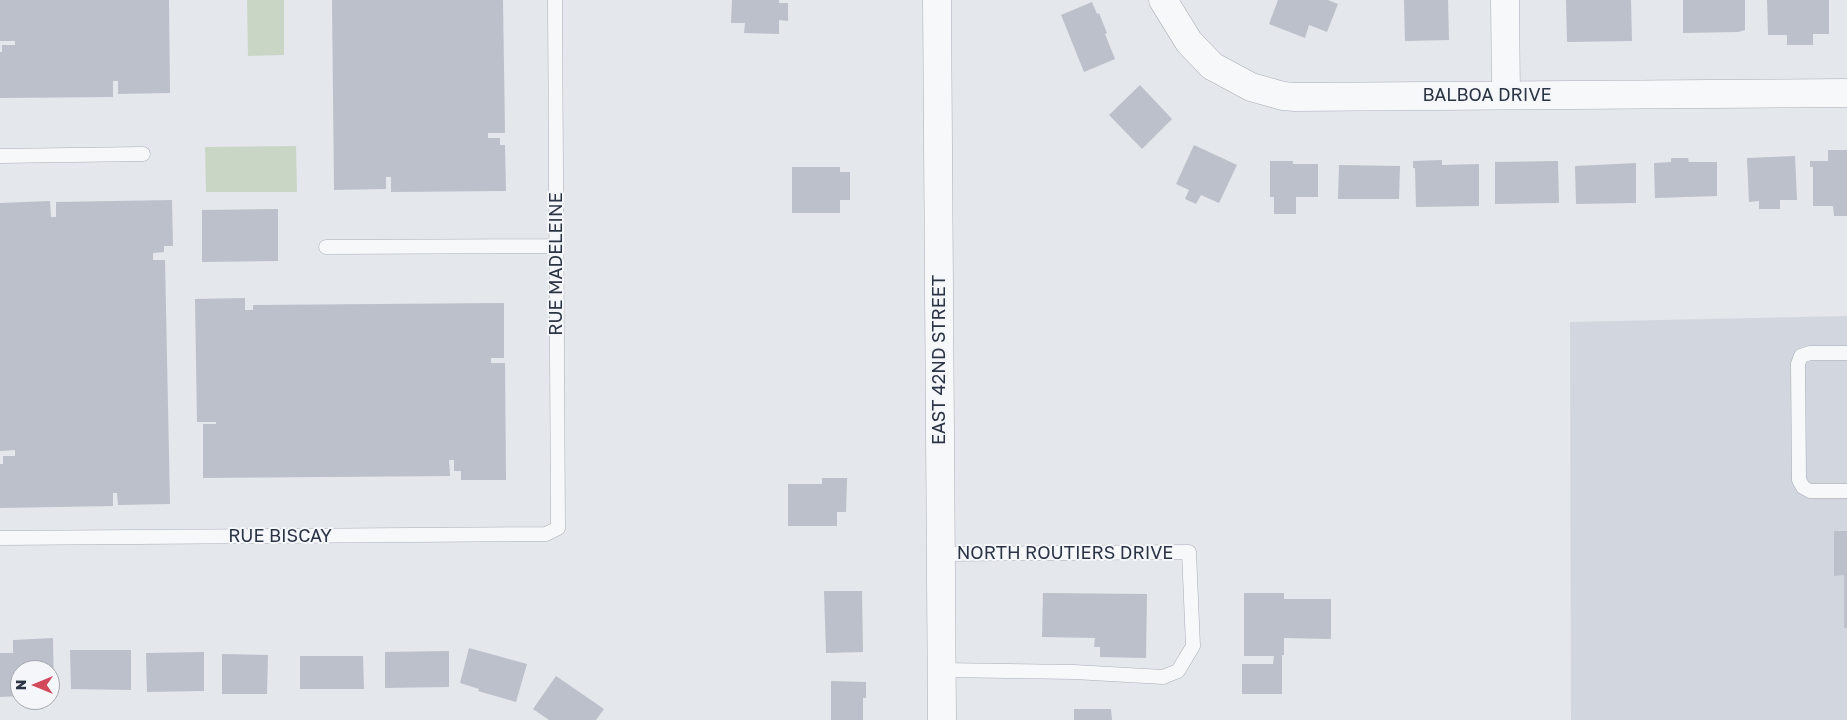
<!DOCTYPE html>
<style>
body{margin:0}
#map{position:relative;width:1847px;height:720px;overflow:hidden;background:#e4e7ec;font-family:"Golos Text",sans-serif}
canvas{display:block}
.north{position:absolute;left:10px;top:660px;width:50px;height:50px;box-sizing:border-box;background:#f4f6f9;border:1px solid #a4a8b1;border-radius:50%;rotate:270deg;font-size:14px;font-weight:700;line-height:20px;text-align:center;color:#2b3445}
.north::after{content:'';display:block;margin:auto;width:18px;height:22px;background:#d1495b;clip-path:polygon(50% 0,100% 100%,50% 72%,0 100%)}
</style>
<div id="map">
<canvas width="1847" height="720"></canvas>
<div class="north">N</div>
</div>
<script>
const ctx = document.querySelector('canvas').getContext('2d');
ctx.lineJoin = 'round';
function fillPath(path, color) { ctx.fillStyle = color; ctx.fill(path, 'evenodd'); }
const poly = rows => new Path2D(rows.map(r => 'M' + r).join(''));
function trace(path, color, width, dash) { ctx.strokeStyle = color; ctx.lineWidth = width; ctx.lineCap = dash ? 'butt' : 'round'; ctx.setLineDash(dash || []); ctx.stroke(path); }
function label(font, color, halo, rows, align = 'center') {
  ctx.font = font + ' "Golos Text",sans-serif'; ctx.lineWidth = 4; ctx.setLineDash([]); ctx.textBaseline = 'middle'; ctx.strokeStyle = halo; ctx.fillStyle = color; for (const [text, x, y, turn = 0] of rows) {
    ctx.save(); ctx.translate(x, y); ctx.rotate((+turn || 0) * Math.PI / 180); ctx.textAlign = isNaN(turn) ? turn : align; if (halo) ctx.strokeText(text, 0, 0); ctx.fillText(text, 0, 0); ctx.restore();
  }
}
const built = poly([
 [1847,316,1847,720,1571,720,1570,322]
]);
const green = poly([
 [247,0,284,0,284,55,248,56],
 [296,146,297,192,206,192,205,147]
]);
const building = poly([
 [0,0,169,0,170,93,118,94,118,81,113,81,113,97,0,98,0,52,2,52,2,45,15,45,15,41,0,41],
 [332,0,503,0,505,133,488,133,488,138,500,138,500,145,505,145,506,191,391,192,391,177,386,177,386,189,334,190],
 [732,0,779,0,779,3,788,3,788,21,779,20,779,34,744,33,745,23,731,23],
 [1278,0,1328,0,1338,4,1327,32,1309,25,1305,38,1269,24],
 [1404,0,1448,0,1449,40,1405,41],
 [1566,0,1631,0,1632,41,1567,42],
 [1683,0,1745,0,1745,30,1738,32,1683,33],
 [1767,0,1829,0,1829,34,1813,34,1813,45,1787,45,1787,35,1768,35],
 [1092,2,1097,14,1099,13,1107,33,1105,34,1115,59,1084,72,1061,15],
 [1140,85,1172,119,1142,149,1109,115],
 [1194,145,1237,165,1219,203,1201,195,1196,204,1185,199,1189,190,1176,184],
 [1828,150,1847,150,1847,216,1834,216,1833,206,1813,206,1813,167,1810,167,1810,161,1828,161],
 [1795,156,1797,200,1780,200,1780,209,1759,209,1759,201,1749,202,1747,158],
 [1671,158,1688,158,1689,162,1717,162,1717,196,1655,198,1654,163,1671,162],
 [1442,160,1442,165,1479,164,1479,206,1416,207,1415,168,1413,168,1413,161],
 [1270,161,1293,161,1293,164,1318,164,1318,197,1296,197,1296,214,1274,214,1274,197,1270,197],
 [1558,161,1559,203,1495,204,1495,162],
 [1636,163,1636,203,1576,204,1575,166],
 [1339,165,1400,166,1399,199,1338,199],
 [792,167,840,167,840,172,850,172,850,200,840,200,840,213,792,213],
 [172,200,173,246,164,246,164,252,153,253,153,260,165,260,170,504,118,505,117,493,113,493,113,506,0,508,0,464,3,464,3,456,15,456,15,450,0,451,0,203,50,201,51,217,56,217,56,202],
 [278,209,278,261,202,262,202,210],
 [245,298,245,310,253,310,253,305,504,303,504,358,491,358,491,363,505,363,506,480,461,480,461,471,454,471,454,460,449,460,450,476,203,478,203,424,216,424,216,422,197,422,195,299],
 [822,478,847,478,846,512,837,512,837,526,788,526,788,484,822,484],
 [1834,531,1847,531,1847,628,1844,628,1844,575,1834,576],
 [824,591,862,591,863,652,826,653],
 [1043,593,1147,594,1146,658,1100,657,1100,647,1094,647,1095,638,1042,637],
 [1244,593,1284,593,1284,599,1331,599,1331,639,1284,638,1284,655,1282,655,1282,694,1242,694,1242,664,1273,664,1274,656,1244,656],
 [53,638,54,695,50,695,50,670,20,670,20,696,0,697,0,653,13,653,13,640],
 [469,648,527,664,516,702,478,691,479,689,460,683],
 [70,650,131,650,131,690,71,689],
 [449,651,449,687,385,688,385,652],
 [204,652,204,691,147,692,146,653],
 [222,654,268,655,267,694,222,694],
 [300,656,363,656,364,689,300,689],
 [556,676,604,709,596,720,549,720,533,709],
 [831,681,866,682,866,698,863,698,863,720,831,720],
 [1074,709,1111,709,1112,720,1074,720]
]);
const service = poly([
 [0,156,143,154],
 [326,247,556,246],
 [1847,353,1810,353,1801,356,1798,364,1799,480,1803,487,1810,491,1847,491],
 [0,538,546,534,558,528,555,0],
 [940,554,1189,552,1193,646,1178,671,1163,677,1074,672,942,670]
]);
const minor = poly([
 [1163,0,1189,42,1212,66,1251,87,1283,96,1295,97,1847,93],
 [1505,0,1506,95]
]);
const tertiary = poly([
 [937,0,942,720]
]);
const streetNames = [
 ["BALBOA DRIVE",1487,95],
 ["RUE MADELEINE",556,264,-90],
 ["EAST 42ND STREET",939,360,-90],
 ["RUE BISCAY",280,536],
 ["NORTH ROUTIERS DRIVE",1065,553]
];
fillPath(built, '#d2d6de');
fillPath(green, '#c9d6c5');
fillPath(building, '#bbc0ca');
trace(service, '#a9aeb7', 15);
trace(minor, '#a9aeb7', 29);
trace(tertiary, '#a9aeb7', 29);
trace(service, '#f7f8fa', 14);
trace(minor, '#f7f8fa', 28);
trace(tertiary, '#f7f8fa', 28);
label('18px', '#2b3445', '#f4f6f9', streetNames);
</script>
